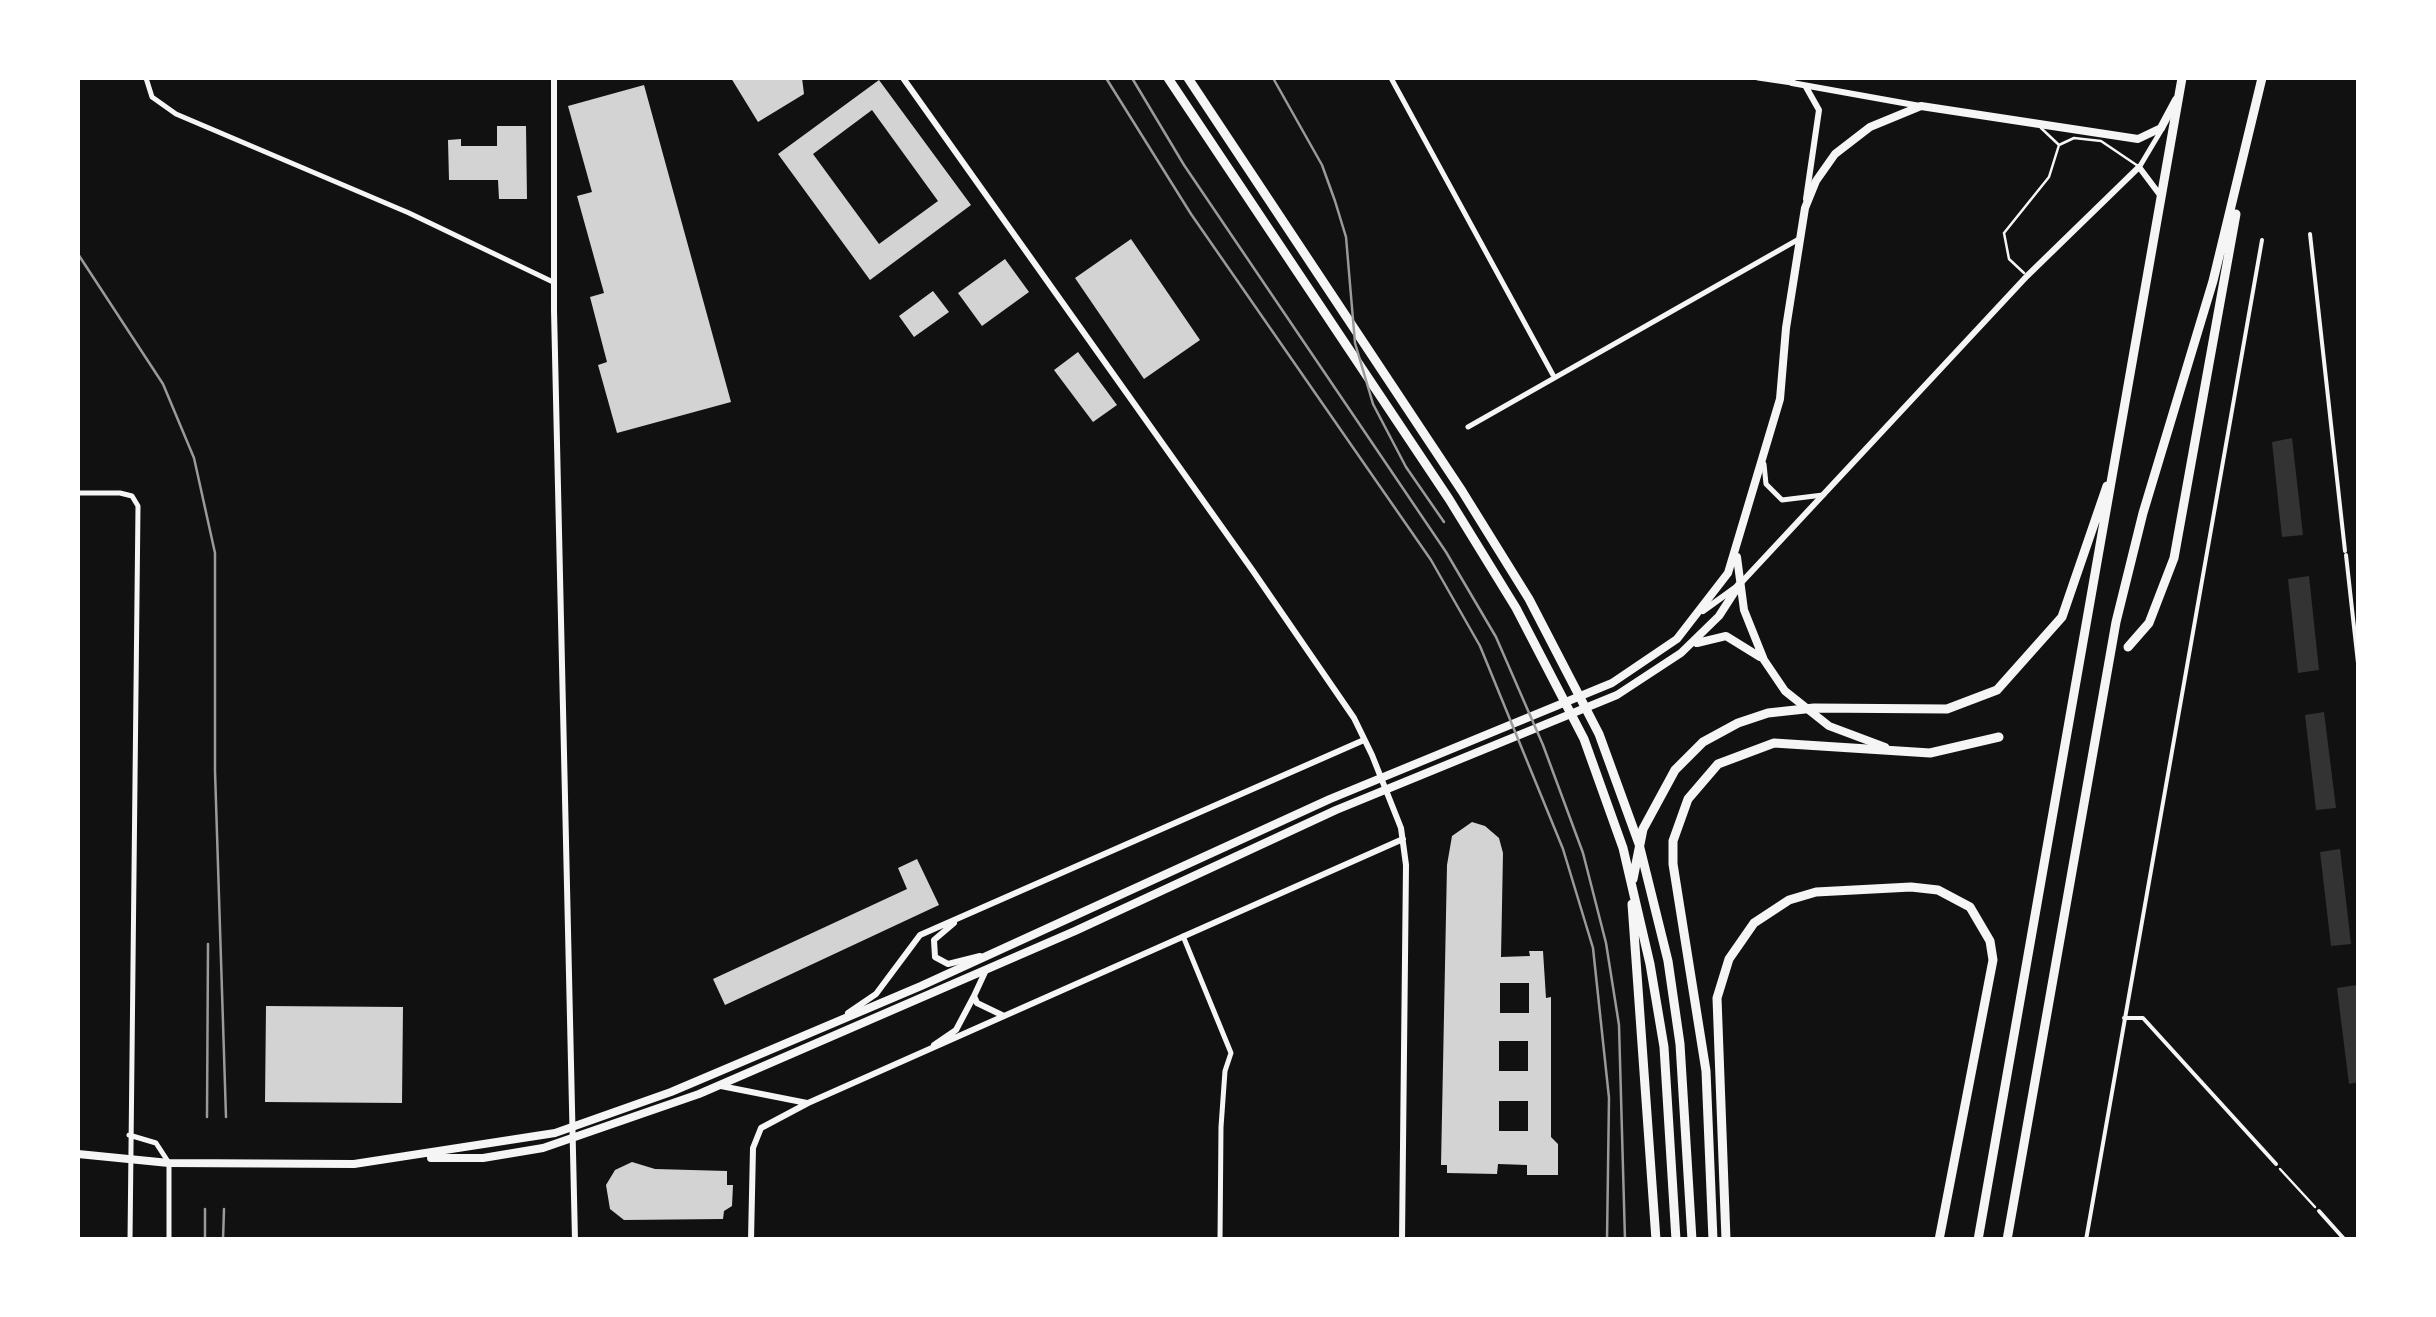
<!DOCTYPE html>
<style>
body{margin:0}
#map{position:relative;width:2436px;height:1317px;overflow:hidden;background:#111;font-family:Inter,sans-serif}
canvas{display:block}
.frame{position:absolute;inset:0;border:80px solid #fff;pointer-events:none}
</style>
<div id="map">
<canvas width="2436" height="1317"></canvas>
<div class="frame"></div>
</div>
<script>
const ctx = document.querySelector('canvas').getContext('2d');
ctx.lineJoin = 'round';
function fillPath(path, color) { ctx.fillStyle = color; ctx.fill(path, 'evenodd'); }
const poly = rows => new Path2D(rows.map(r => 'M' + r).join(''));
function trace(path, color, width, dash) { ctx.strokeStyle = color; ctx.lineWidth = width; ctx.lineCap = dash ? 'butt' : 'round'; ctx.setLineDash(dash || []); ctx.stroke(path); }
const water = poly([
 [2292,438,2303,535,2282,537,2272,442],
 [2309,576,2319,670,2298,673,2288,579],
 [2324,712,2336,808,2316,810,2305,715],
 [2340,849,2351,944,2331,946,2320,852],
 [2357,985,2358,1082,2349,1084,2337,988]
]);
const building = poly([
 [731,78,802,78,804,94,758,122],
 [879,80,971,205,870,280,778,154],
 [872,110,938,201,879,244,813,154],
 [644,85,731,402,617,433,598,365,607,362,590,297,604,293,577,196,592,192,568,106],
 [497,126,526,126,527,199,499,199,498,180,449,180,448,140,461,139,461,146,497,146],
 [1131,239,1200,340,1144,379,1075,278],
 [1005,259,1029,292,982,326,958,293],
 [933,291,949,312,914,337,899,316],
 [1078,352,1117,405,1093,422,1054,370],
 [1472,822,1485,826,1499,838,1503,853,1501,957,1530,956,1529,951,1543,951,1546,998,1551,997,1551,1137,1558,1144,1558,1175,1527,1175,1527,1165,1498,1164,1497,1174,1447,1173,1447,1165,1441,1165,1447,865,1452,836],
 [1500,983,1529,983,1529,1013,1500,1013],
 [1499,1041,1528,1041,1528,1071,1499,1071],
 [1499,1101,1528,1101,1528,1131,1499,1131],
 [917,859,939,905,725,1005,713,979,907,889,898,868],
 [266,1006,403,1007,402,1103,265,1102],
 [632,1162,655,1169,727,1171,727,1185,733,1185,732,1206,724,1211,723,1219,624,1220,610,1209,606,1185,615,1170]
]);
const path = poly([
 [2280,1169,2315,1207]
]);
const service = poly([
 [2041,128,2059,145],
 [2024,273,2009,259,2004,233,2049,177,2059,145,2074,138,2101,141,2138,166]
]);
const pedestrian = poly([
 [2310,234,2345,551],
 [2346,555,2358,663],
 [2124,1018,2143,1018,2276,1164],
 [2319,1211,2345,1240],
 [2086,1240,2262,240]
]);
const minor = poly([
 [146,78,152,97,176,114,409,213,553,282],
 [1391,78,1553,375],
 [1758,78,1792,83],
 [2140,166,2162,129],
 [1468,427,1799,239],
 [1764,464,1766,484,1782,500,1823,495],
 [78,493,120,493,132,496,138,506,130,1240],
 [1183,936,1231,1053,1225,1071,1221,1127,1220,1240],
 [129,1135,156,1143,169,1163,169,1240]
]);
const tertiary = poly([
 [554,78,554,310,575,1240],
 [903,78,1253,571,1354,718,1372,755,1401,828,1406,865,1402,1240],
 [1793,78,1792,83,1920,106],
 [1806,87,1819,110,1806,199],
 [1703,611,1739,585,2027,276,2139,167,2160,195],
 [954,923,934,940,935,957,948,964,980,956],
 [986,970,974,996,977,1003,1004,1016],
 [848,1013,876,994,920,935,1364,740],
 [934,1045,956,1030,974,996],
 [721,1086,807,1103],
 [751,1240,753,1148,761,1128,808,1103,1403,839]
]);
const secondary = poly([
 [1737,557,1744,610,1764,660,1785,691,1829,726,1885,747],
 [1697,643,1726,636,1760,657],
 [78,1154,169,1163,354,1164,555,1133,671,1092,921,986,1330,799,1612,683,1677,639,1728,573,1780,399,1786,328,1805,208,1816,181,1835,154,1870,127,1921,106,2138,139,2161,128,2176,100],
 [431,1158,483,1158,543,1148,699,1094,1075,931,1336,810,1617,695,1681,653,1719,616,1739,585]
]);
const primary = poly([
 [1168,78,1449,499,1516,608,1584,739,1623,848,1650,964,1664,1047,1676,1240],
 [1188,78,1462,491,1529,599,1599,734,1639,844,1668,961,1680,1044,1692,1240],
 [2128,647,2149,623,2174,558,2236,214],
 [1633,879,1643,829,1675,770,1703,742,1738,723,1768,713,1814,708,1947,709,1997,690,2062,617,2107,486],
 [1632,904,1656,1240],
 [1713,1240,1706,1071,1673,864,1673,841,1688,799,1718,764,1774,743,1930,753,1999,737],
 [1726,1240,1717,998,1729,959,1754,923,1789,900,1816,892,1911,887,1938,890,1970,907,1990,941,1993,960,1939,1240],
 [1978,1240,2182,78],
 [2007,1240,2116,622,2143,513,2213,281,2262,78]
]);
const rail = poly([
 [1106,78,1191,214,1431,560,1480,646,1563,849,1593,948,1609,1098,1607,1240],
 [1132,78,1184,165,1446,552,1496,637,1543,745,1583,853,1606,943,1619,1025,1625,1240],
 [1273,78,1322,165,1335,201,1346,237,1355,343,1373,404,1406,467,1444,522],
 [78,254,163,384,194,458,215,553,215,771,226,1117],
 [207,1117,208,944],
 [205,1240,205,1209],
 [223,1240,224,1209]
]);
fillPath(water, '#333');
fillPath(building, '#d3d3d3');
trace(path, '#f5f5f5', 2.5);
trace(service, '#f5f5f5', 2.5);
trace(pedestrian, '#f5f5f5', 4);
trace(minor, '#f5f5f5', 5);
trace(tertiary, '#f5f5f5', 6);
trace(secondary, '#f5f5f5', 8);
trace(primary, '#f5f5f5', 9);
trace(rail, '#9a9a9a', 2.5);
</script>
